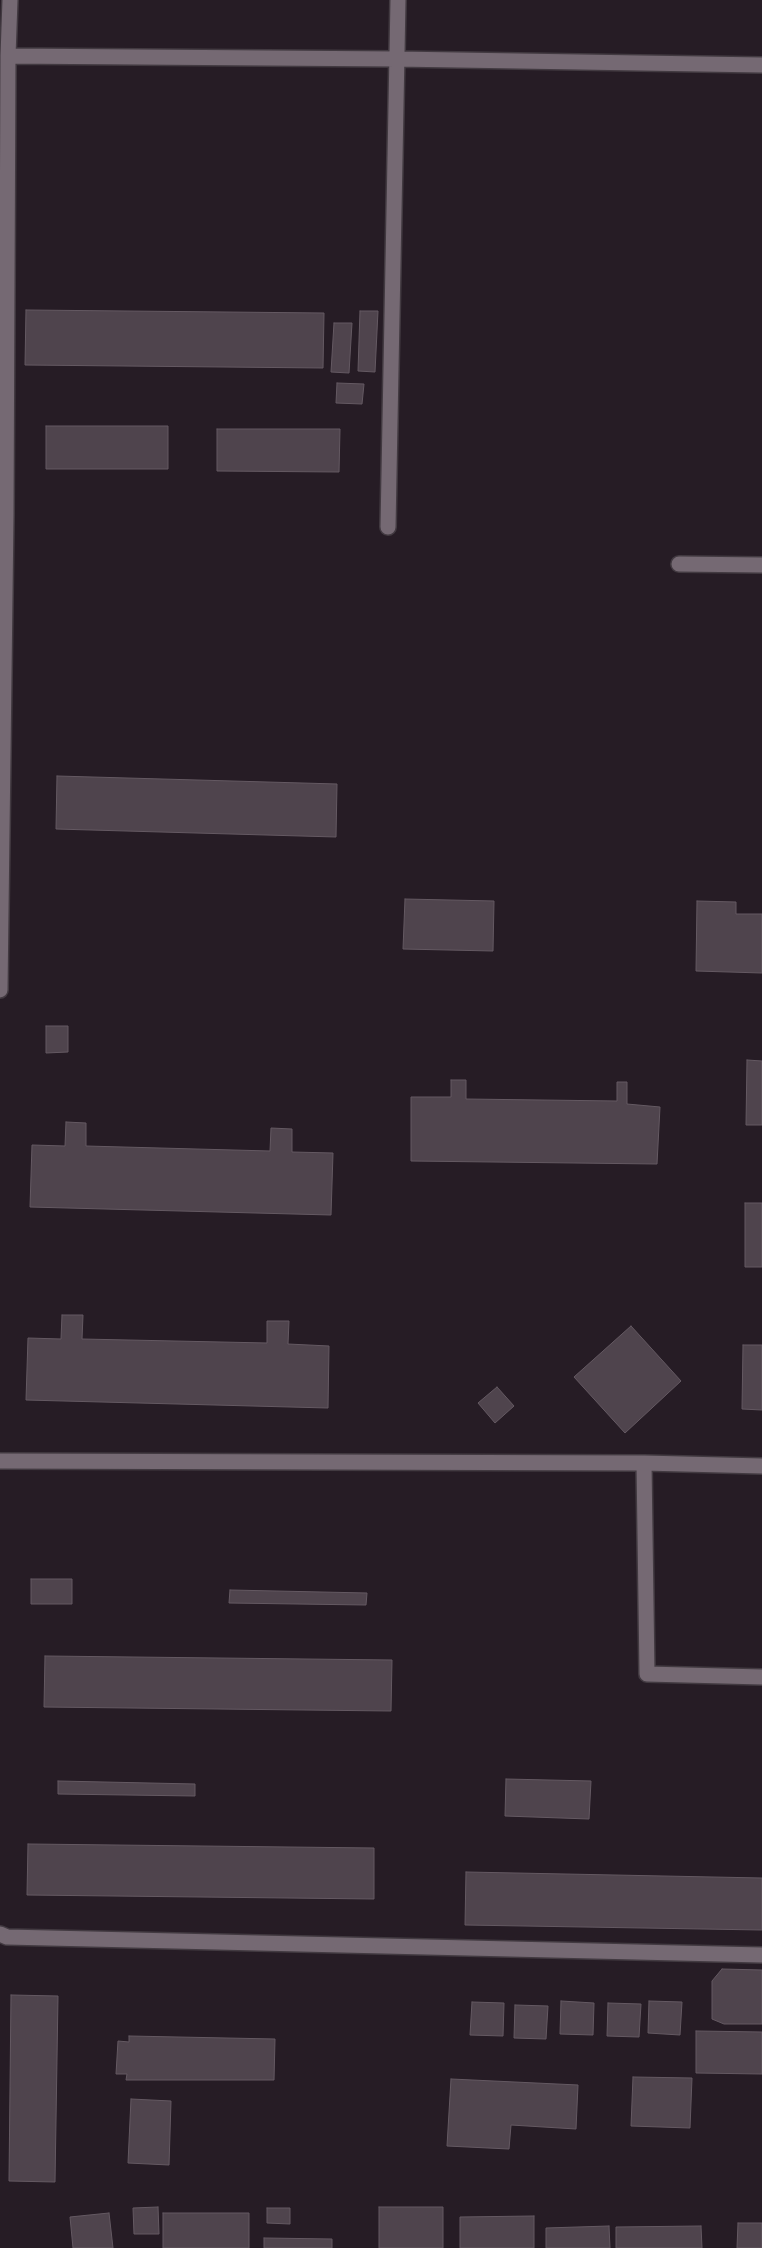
<!DOCTYPE html>
<style>
body{margin:0}
canvas{display:block;background:#261c25}
</style>
<canvas width="762" height="2248"></canvas>
<script>
const ctx = document.querySelector('canvas').getContext('2d');
ctx.lineJoin = 'round';
function fillPath(path, color) { ctx.fillStyle = color; ctx.fill(path, 'evenodd'); }
const poly = rows => new Path2D(rows.map(r => 'M' + r).join(''));
function trace(path, color, width, dash) { ctx.strokeStyle = color; ctx.lineWidth = width; ctx.lineCap = dash ? 'butt' : 'round'; ctx.setLineDash(dash || []); ctx.stroke(path); }
const building = poly([
 [26,310,324,313,323,368,25,365,26,310],
 [360,311,378,311,375,372,358,371,360,311],
 [334,323,352,323,349,373,331,372,334,323],
 [337,383,364,384,362,404,336,403,337,383],
 [46,426,168,426,168,469,46,469,46,426],
 [217,429,340,429,339,472,217,471,217,429],
 [57,776,337,784,336,837,56,829,57,776],
 [405,899,494,901,493,951,403,949,405,899],
 [697,901,736,902,736,914,762,914,762,973,696,971,697,901],
 [46,1026,68,1026,68,1052,46,1053,46,1026],
 [747,1060,762,1061,762,1125,746,1125,747,1060],
 [451,1080,466,1080,466,1099,617,1101,617,1082,627,1082,627,1104,660,1107,657,1164,411,1161,411,1097,451,1097,451,1080],
 [66,1122,86,1123,86,1146,270,1151,271,1128,292,1129,292,1152,333,1153,331,1215,30,1207,32,1145,65,1146,66,1122],
 [745,1203,762,1203,762,1267,745,1267,745,1203],
 [62,1315,83,1315,82,1339,267,1343,267,1321,289,1321,288,1344,329,1346,328,1408,26,1400,28,1338,61,1339,62,1315],
 [631,1326,681,1381,625,1433,574,1377,631,1326],
 [743,1345,762,1345,762,1410,742,1409,743,1345],
 [497,1387,514,1406,495,1423,478,1403,497,1387],
 [31,1579,72,1579,72,1604,31,1604,31,1579],
 [230,1590,367,1593,366,1605,229,1603,230,1590],
 [45,1656,392,1660,391,1711,44,1707,45,1656],
 [506,1779,591,1781,589,1819,505,1816,506,1779],
 [58,1781,195,1784,195,1796,58,1794,58,1781],
 [28,1844,374,1848,374,1899,27,1895,28,1844],
 [466,1872,762,1878,762,1930,465,1925,466,1872],
 [722,1969,762,1970,762,2024,724,2024,712,2019,712,1981,722,1969],
 [11,1995,58,1996,55,2182,9,2181,11,1995],
 [561,2001,594,2003,593,2035,560,2034,561,2001],
 [649,2001,682,2002,680,2035,648,2033,649,2001],
 [472,2002,504,2003,503,2036,470,2035,472,2002],
 [608,2003,641,2004,639,2037,607,2036,608,2003],
 [515,2005,548,2006,546,2039,514,2038,515,2005],
 [696,2031,762,2032,762,2074,696,2073,696,2031],
 [129,2036,275,2039,274,2080,126,2080,127,2074,116,2074,118,2041,129,2042,129,2036],
 [633,2077,692,2078,690,2128,631,2126,633,2077],
 [451,2079,578,2085,576,2129,511,2125,509,2149,447,2146,451,2079],
 [131,2099,171,2101,169,2165,128,2163,131,2099],
 [158,2207,159,2234,134,2234,133,2208,158,2207],
 [379,2207,443,2207,443,2248,379,2248,379,2207],
 [267,2208,290,2208,290,2224,267,2223,267,2208],
 [109,2213,113,2248,73,2248,70,2217,109,2213],
 [163,2213,249,2213,249,2248,163,2248,163,2213],
 [534,2216,534,2248,460,2248,460,2217,534,2216],
 [738,2223,762,2223,762,2248,737,2248,738,2223],
 [609,2226,610,2248,546,2248,546,2228,609,2226],
 [701,2226,702,2248,616,2248,616,2227,701,2226],
 [264,2238,332,2239,332,2248,264,2248,264,2238]
]);
const street = poly([
 [10,0,8,56,397,59,762,65],
 [388,527,398,0],
 [679,564,762,565],
 [0,990,6,516,8,56],
 [0,1461,644,1463,762,1466],
 [644,1463,647,1674,762,1677],
 [0,1934,7,1937,762,1955]
]);
fillPath(building, '#4f444d');
trace(building, '#645962', 1);
trace(street, '#423a41', 18);
trace(street, '#756973', 15);
</script>
